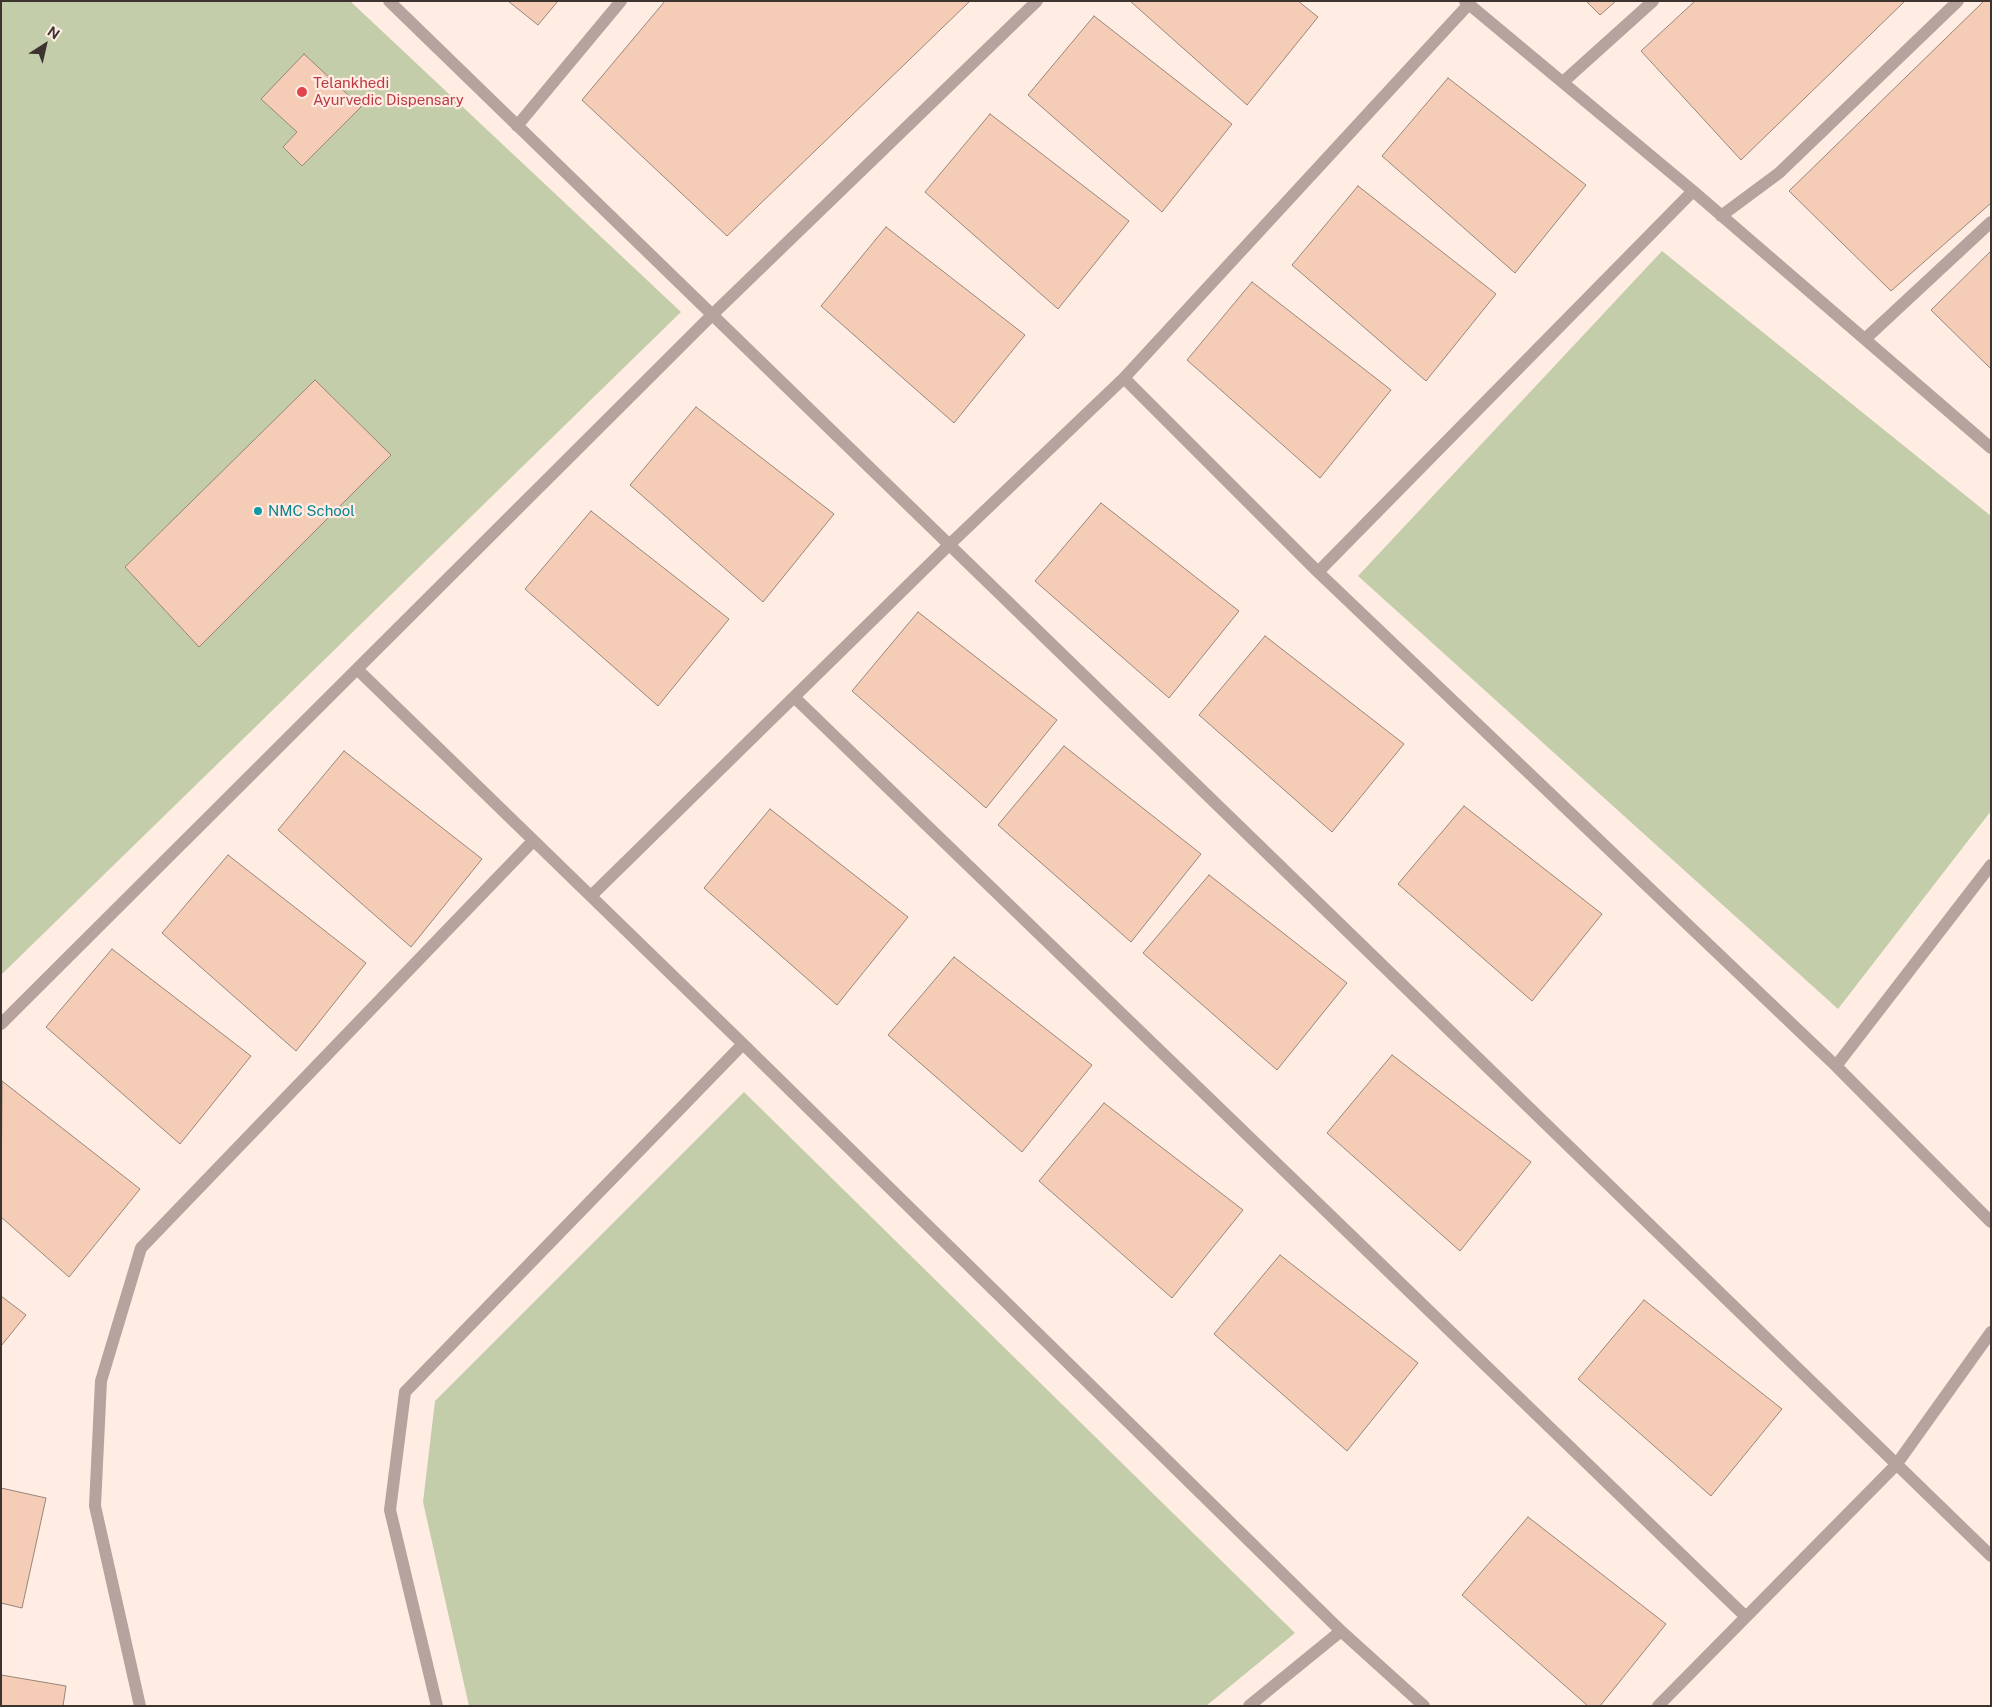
<!DOCTYPE html>
<style>
body{margin:0}
#map{position:relative;width:1992px;height:1707px;overflow:hidden;background:#ffede4;font-family:"Public Sans",sans-serif}
canvas{display:block}
.frame{position:absolute;inset:0;border:2px solid #3d3430;pointer-events:none}
.north{position:absolute;left:20px;top:20px;width:50px;height:50px;-webkit-text-stroke:4px #ffede4;paint-order:stroke;rotate:35deg;font-size:14px;font-weight:700;line-height:20px;text-align:center;color:#3d3430}
.north::after{content:'';display:block;margin:auto;width:18px;height:22px;background:#3d3430;clip-path:polygon(50% 0,100% 100%,50% 72%,0 100%)}
</style>
<div id="map">
<canvas width="1992" height="1707"></canvas>
<div class="frame"></div>
<div class="north">N</div>
</div>
<script>
const ctx = document.querySelector('canvas').getContext('2d');
ctx.lineJoin = 'round';
function fillPath(path, color) { ctx.fillStyle = color; ctx.fill(path, 'evenodd'); }
const poly = rows => new Path2D(rows.map(r => 'M' + r).join(''));
function trace(path, color, width, dash) { ctx.strokeStyle = color; ctx.lineWidth = width; ctx.lineCap = dash ? 'butt' : 'round'; ctx.setLineDash(dash || []); ctx.stroke(path); }
function label(font, color, halo, rows, align = 'center') {
  ctx.font = font + ' "Public Sans",sans-serif'; ctx.lineWidth = 4.5; ctx.setLineDash([]); ctx.textBaseline = 'middle'; ctx.strokeStyle = halo; ctx.fillStyle = color; for (const [text, x, y, turn = 0] of rows) {
    ctx.save(); ctx.translate(x, y); ctx.rotate((+turn || 0) * Math.PI / 180); ctx.textAlign = isNaN(turn) ? turn : align; if (halo) ctx.strokeText(text, 0, 0); ctx.fillText(text, 0, 0); ctx.restore();
  }
}
const green = poly([
 [1,1,350,1,681,312,1,975],
 [1662,251,1991,516,1991,811,1838,1009,1358,576],
 [744,1092,1295,1633,1206,1706,469,1706,423,1502,435,1401]
]);
const building = poly([
 [508,1,558,1,538,25,508,1],
 [665,1,970,1,727,236,582,100,665,1],
 [1130,1,1298,1,1318,17,1247,105,1130,1],
 [1586,1,1616,1,1600,15,1586,1],
 [1695,1,1905,1,1741,160,1641,51,1695,1],
 [1984,1,1991,1,1991,203,1891,291,1789,191,1984,1],
 [1094,16,1232,124,1162,212,1028,95,1094,16],
 [304,54,361,107,302,166,283,147,297,132,261,99,304,54],
 [1448,78,1586,185,1515,273,1382,156,1448,78],
 [990,114,1129,221,1058,309,925,192,990,114],
 [1358,186,1496,294,1426,381,1292,265,1358,186],
 [886,227,1025,335,954,423,821,306,886,227],
 [1991,251,1991,369,1931,310,1991,251],
 [1252,282,1391,390,1320,478,1187,360,1252,282],
 [315,380,391,455,199,647,125,567,315,380],
 [696,407,834,514,763,602,630,485,696,407],
 [1101,503,1239,611,1169,698,1035,581,1101,503],
 [591,511,729,619,658,706,525,589,591,511],
 [918,612,1057,720,986,808,852,691,918,612],
 [1265,636,1404,744,1332,832,1199,715,1265,636],
 [1064,746,1201,854,1131,942,998,825,1064,746],
 [344,751,482,859,411,947,278,830,344,751],
 [1464,806,1602,914,1532,1001,1398,884,1464,806],
 [770,809,908,917,837,1005,704,888,770,809],
 [228,855,366,963,296,1051,162,933,228,855],
 [1209,875,1347,983,1277,1070,1143,953,1209,875],
 [112,949,251,1056,180,1144,46,1027,112,949],
 [954,957,1092,1065,1022,1152,888,1035,954,957],
 [1392,1055,1531,1162,1460,1251,1327,1133,1392,1055],
 [2,1081,140,1189,69,1277,1,1217,2,1081],
 [1104,1103,1243,1210,1172,1298,1039,1181,1104,1103],
 [1280,1255,1418,1363,1347,1451,1214,1334,1280,1255],
 [1,1296,26,1315,1,1346,1,1296],
 [1644,1300,1782,1409,1711,1496,1578,1379,1644,1300],
 [1,1488,46,1498,22,1608,1,1603,1,1488],
 [1528,1517,1666,1624,1600,1706,1588,1706,1462,1595,1528,1517],
 [1,1675,66,1686,63,1706,1,1706,1,1675]
]);
const minor = poly([
 [389,1,1991,1556],
 [1465,1,1693,191],
 [1563,82,1653,1],
 [517,126,621,1],
 [1721,216,1779,173,1958,1],
 [1865,339,1991,222],
 [1124,378,1318,572],
 [357,669,743,1044,1341,1631,1424,1706],
 [794,697,1746,1617],
 [1991,865,1836,1066,1991,1222],
 [591,896,949,545,1124,378,1469,4],
 [1,1024,712,315,1037,1],
 [1836,1066,1318,572,1693,191,1991,448],
 [140,1706,95,1506,101,1381,141,1248,533,841],
 [437,1706,390,1510,405,1392,743,1044],
 [1249,1706,1341,1631],
 [1658,1706,1896,1465,1991,1332]
]);
const markers = [
 [302,92,6,"#e0444e"],
 [258,511,5,"#0f9aa8"]
];
const healthNames = [
 ["Telankhedi",313,83],
 ["Ayurvedic Dispensary",313,100]
];
const cultureNames = [
 ["NMC School",268,511]
];
fillPath(green, '#c4cda9');
fillPath(building, '#f5cdb7');
trace(building, '#988579', 1);
trace(minor, '#b7a39e', 12);
for (const [x, y, r, color] of markers) { const dot = new Path2D(); dot.arc(x, y, r, 0, 2 * Math.PI); ctx.fillStyle = color; ctx.fill(dot); trace(dot, '#ffede4', 2); }
label('15px', '#be3a42', '#ffede4', healthNames, 'left');
label('15px', '#0d838f', '#ffede4', cultureNames, 'left');
</script>
